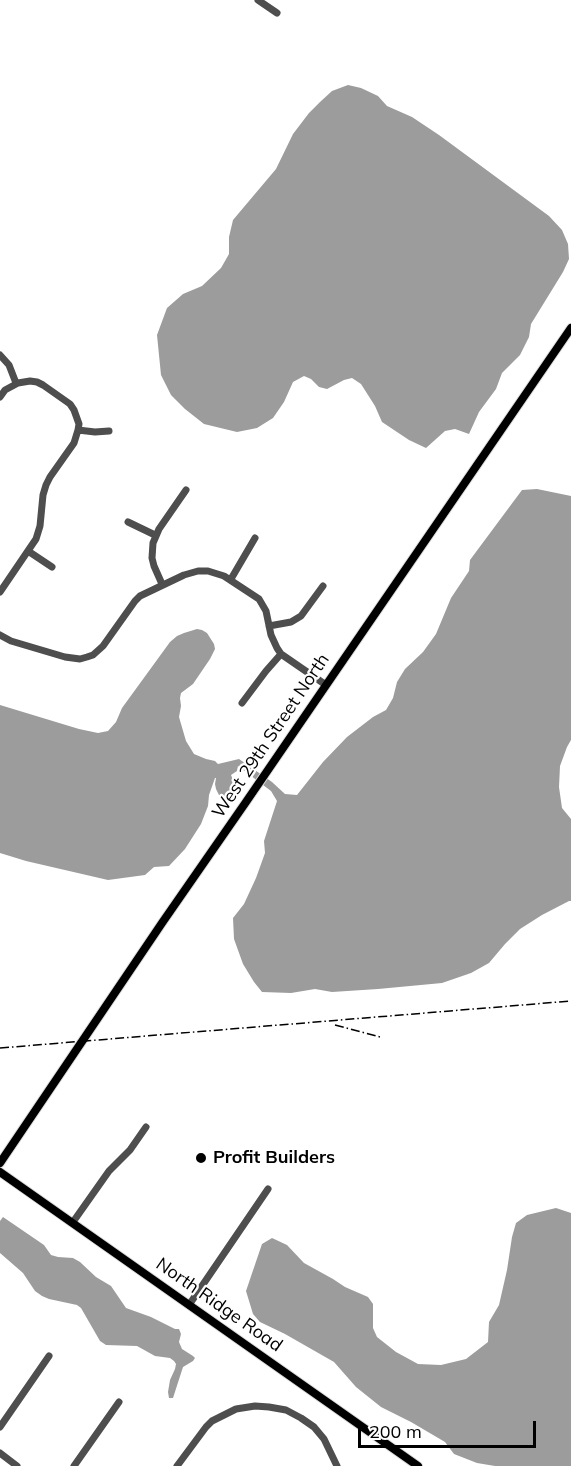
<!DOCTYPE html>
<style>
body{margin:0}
#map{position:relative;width:571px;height:1466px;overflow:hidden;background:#fff;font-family:Mulish,sans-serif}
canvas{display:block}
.scale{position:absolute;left:358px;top:1421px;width:178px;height:27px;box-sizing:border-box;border:3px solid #000;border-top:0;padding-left:8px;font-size:18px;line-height:21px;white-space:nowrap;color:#000;-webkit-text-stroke:4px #fff;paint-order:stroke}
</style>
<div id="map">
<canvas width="571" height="1466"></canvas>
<div class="scale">200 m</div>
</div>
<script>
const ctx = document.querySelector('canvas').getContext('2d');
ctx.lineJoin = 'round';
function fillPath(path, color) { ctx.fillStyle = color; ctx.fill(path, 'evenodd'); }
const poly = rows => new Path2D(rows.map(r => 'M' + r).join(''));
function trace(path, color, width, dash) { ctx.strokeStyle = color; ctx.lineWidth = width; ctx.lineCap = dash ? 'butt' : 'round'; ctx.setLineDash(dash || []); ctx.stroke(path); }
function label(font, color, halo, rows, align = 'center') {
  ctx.font = font + ' Mulish,sans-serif'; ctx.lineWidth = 4.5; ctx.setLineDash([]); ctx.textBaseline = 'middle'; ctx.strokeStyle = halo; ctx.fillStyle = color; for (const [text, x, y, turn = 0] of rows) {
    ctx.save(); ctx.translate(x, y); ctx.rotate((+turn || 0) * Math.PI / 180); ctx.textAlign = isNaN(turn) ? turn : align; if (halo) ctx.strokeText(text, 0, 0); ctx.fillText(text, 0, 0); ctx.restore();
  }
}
const water = poly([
 [348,85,361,88,378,96,387,106,412,117,439,135,549,216,562,230,568,244,569,259,563,272,531,324,529,337,520,355,502,373,496,389,479,412,469,434,455,429,445,431,426,448,409,440,382,422,375,406,361,384,352,378,344,380,327,389,319,387,311,379,304,376,293,382,284,402,273,418,257,428,237,432,204,424,185,409,171,395,161,375,157,335,167,308,183,294,202,286,221,268,229,254,229,237,233,220,276,169,293,134,309,113,320,102,332,91],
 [537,489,571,496,571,740,567,747,560,766,559,787,562,808,571,819,571,901,569,901,542,915,520,929,505,944,489,963,471,973,442,983,378,989,332,992,315,989,291,993,262,992,254,982,243,964,234,939,233,918,244,904,256,878,265,853,264,841,277,801,271,791,238,766,237,771,231,775,233,780,232,785,230,792,225,796,222,796,219,795,216,789,215,784,216,778,215,778,209,795,208,806,201,824,185,849,169,866,154,867,145,875,108,880,26,861,0,853,0,705,79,729,98,733,108,731,116,722,122,708,170,642,177,636,184,633,197,629,202,630,207,633,214,644,215,649,210,659,193,684,181,693,180,698,181,706,179,717,186,741,194,754,206,759,215,761,218,764,239,759,272,782,285,794,297,795,323,762,347,737,373,717,386,710,393,698,397,682,405,669,423,652,436,634,451,598,469,571,470,560,522,490],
 [556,1208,571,1213,571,1466,495,1466,477,1463,454,1454,445,1442,411,1422,381,1407,356,1387,334,1362,285,1334,260,1322,253,1314,246,1291,262,1244,272,1238,287,1245,304,1263,333,1279,345,1287,368,1297,373,1304,373,1328,377,1337,396,1352,418,1364,441,1365,466,1359,488,1342,489,1322,499,1305,507,1270,512,1237,516,1223,527,1215],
 [3,1217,44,1245,51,1255,58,1257,73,1258,80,1262,96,1277,111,1286,126,1308,151,1317,175,1329,179,1329,181,1334,179,1342,182,1349,193,1356,195,1358,193,1361,183,1367,173,1398,169,1398,168,1392,170,1380,175,1369,176,1364,174,1361,170,1358,155,1356,137,1346,106,1345,100,1341,81,1308,77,1305,49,1299,42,1296,35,1291,23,1273,0,1253,0,1221]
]);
const minor = poly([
 [258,0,277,13],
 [0,355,9,365,16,383],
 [0,397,5,390,18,383,30,381,37,382,43,385,70,404,74,410,79,424,78,430,74,443,50,477,46,485,43,495,40,526,36,539,0,592],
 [78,430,95,432,109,431],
 [128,522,155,535],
 [28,551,52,567],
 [231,579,255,538],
 [162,584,154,566,152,558,153,543,159,529,186,490],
 [269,626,291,622,301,616,323,586],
 [0,635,11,641,65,657,80,659,87,657,93,655,103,646,135,601,140,596,184,575,198,571,208,571,224,576,259,599,266,611,271,635,277,648,281,654,326,685],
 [242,703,266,671,281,654],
 [73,1222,109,1171,130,1150,146,1127],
 [189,1305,268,1189],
 [0,1427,49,1356],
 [0,1453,17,1466],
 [74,1466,119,1402],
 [177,1466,206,1427,212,1421,236,1409,255,1406,269,1407,286,1410,301,1418,314,1427,324,1439,337,1466]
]);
const major = poly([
 [0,1163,162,923,246,802,571,328],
 [0,1172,418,1466]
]);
const rail = poly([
 [335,1025,380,1037],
 [0,1048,571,1001]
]);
const markers = [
 [201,1158,6,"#000"]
];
const streetNames = [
 ["West 29th Street North",271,736,-56],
 ["North Ridge Road",219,1305,35]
];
const poiNames = [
 ["Profit Builders",213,1158]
];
fillPath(water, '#9c9c9c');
trace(major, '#dbdbdb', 10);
trace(minor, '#4e4e4e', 7);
trace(major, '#000', 8);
trace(rail, '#000', 1.5, [9, 3, 1.5, 3]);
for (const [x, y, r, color] of markers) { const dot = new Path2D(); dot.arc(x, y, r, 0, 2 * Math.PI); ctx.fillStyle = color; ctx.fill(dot); trace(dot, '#fff', 2); }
label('18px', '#000', '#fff', streetNames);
label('bold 18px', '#000', '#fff', poiNames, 'left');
</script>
